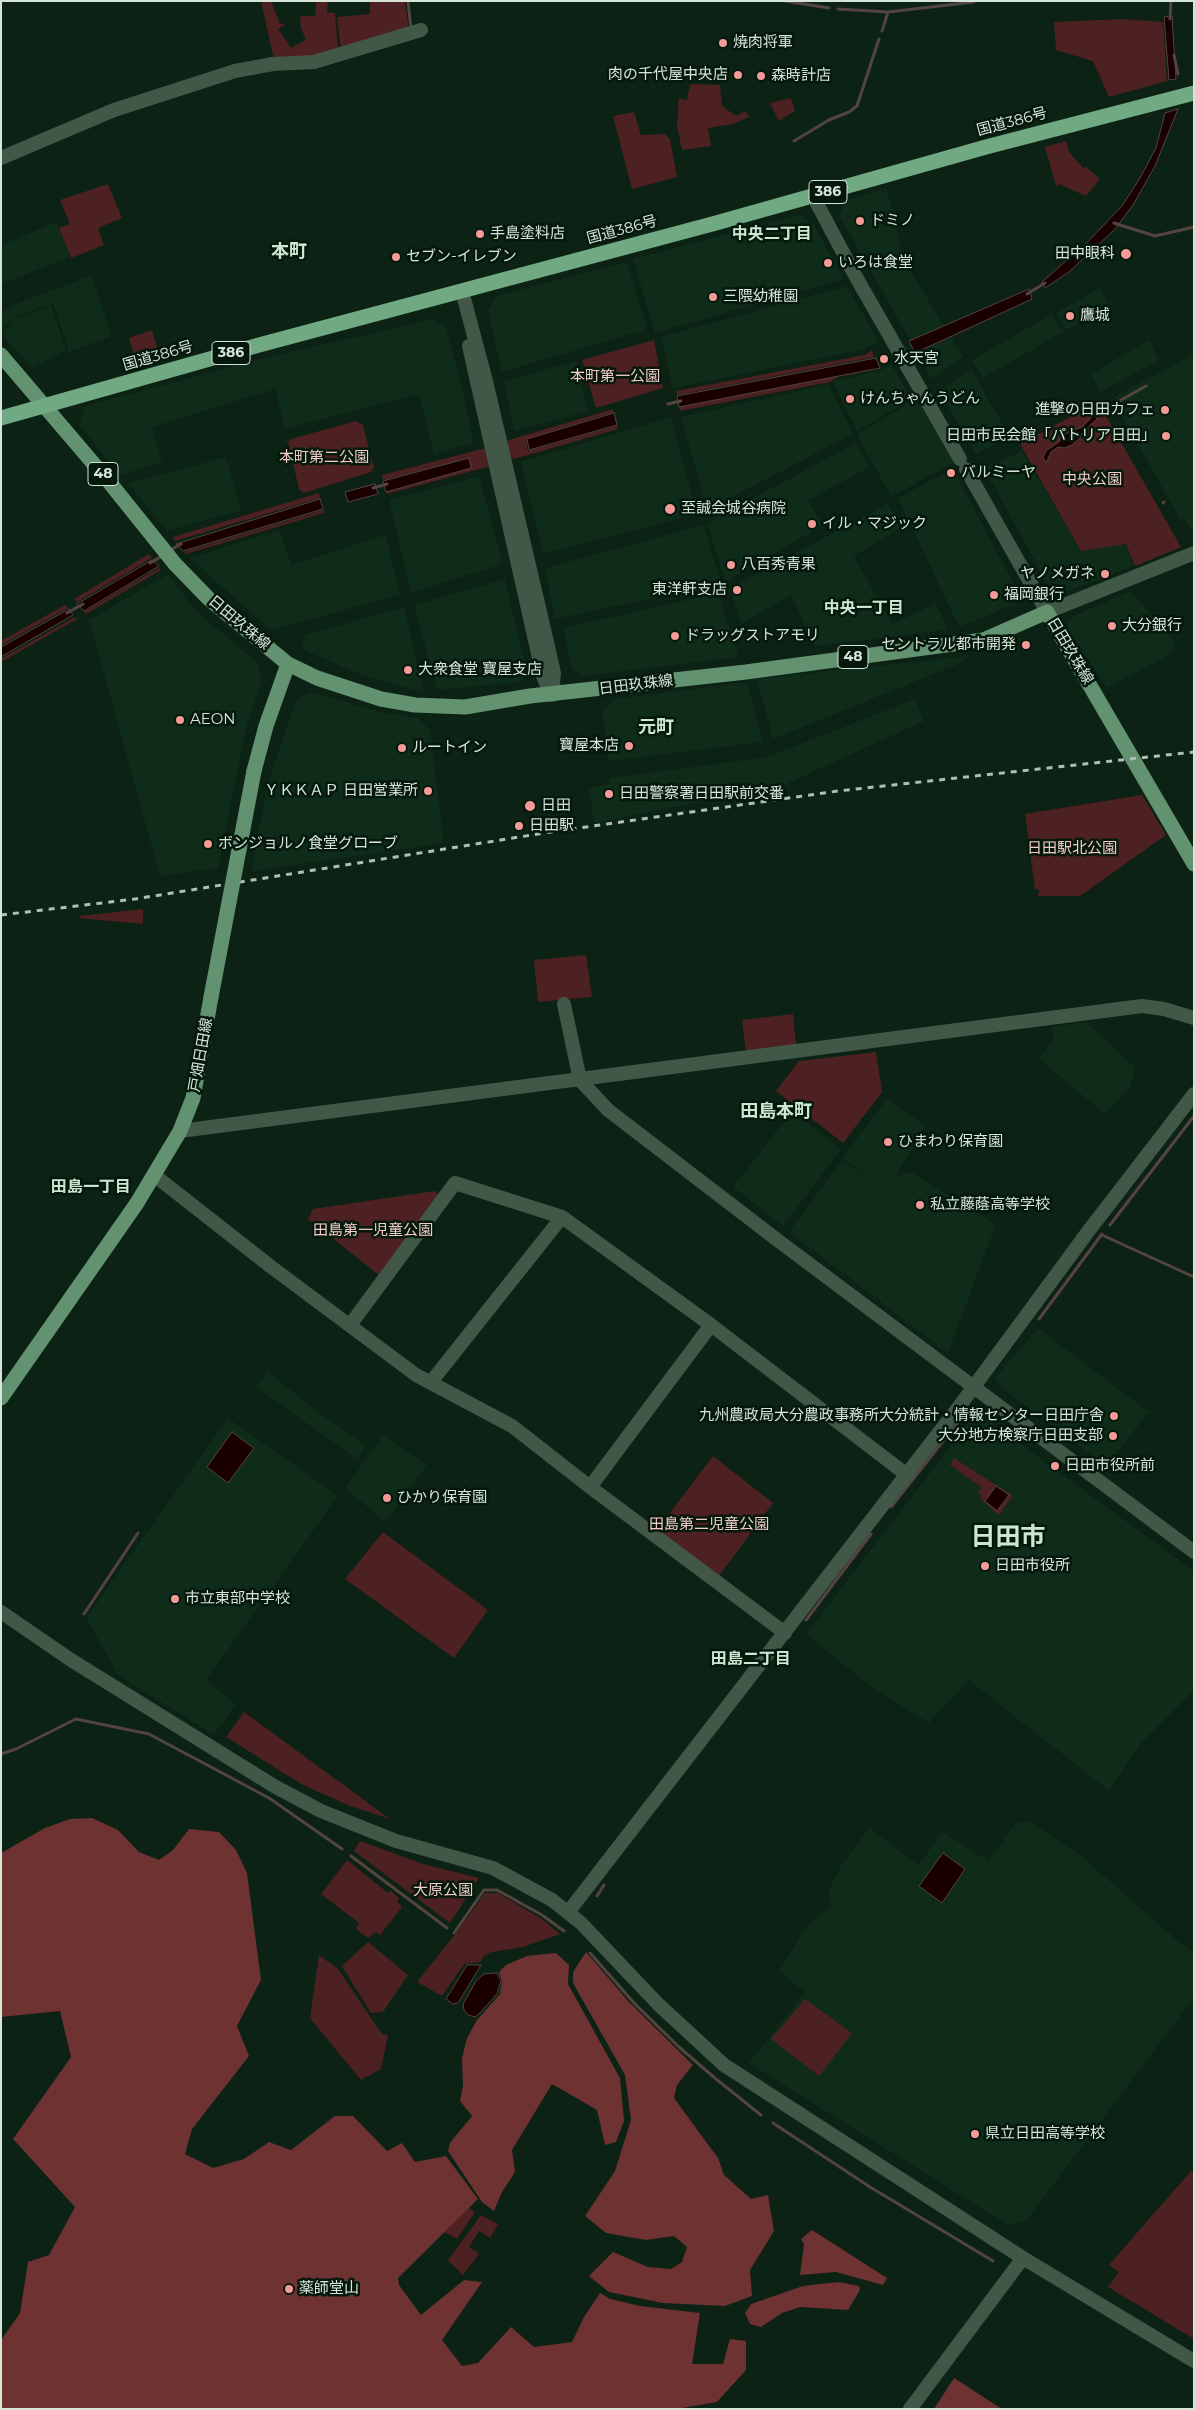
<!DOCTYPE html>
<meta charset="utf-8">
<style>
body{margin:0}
#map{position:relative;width:1195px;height:2410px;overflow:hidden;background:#0c2214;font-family:Montserrat,sans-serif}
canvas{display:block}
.frame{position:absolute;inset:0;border:2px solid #d7e4da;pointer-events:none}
</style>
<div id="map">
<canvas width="1195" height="2410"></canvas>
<div class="frame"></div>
</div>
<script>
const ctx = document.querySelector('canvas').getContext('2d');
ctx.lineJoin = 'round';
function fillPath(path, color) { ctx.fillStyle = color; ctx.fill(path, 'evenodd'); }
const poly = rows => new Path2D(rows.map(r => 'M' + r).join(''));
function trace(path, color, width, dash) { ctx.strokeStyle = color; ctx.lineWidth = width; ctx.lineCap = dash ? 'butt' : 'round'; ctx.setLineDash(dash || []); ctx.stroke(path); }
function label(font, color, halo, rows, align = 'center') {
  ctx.font = font + ' Montserrat,"Noto Sans JP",sans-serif'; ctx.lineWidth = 5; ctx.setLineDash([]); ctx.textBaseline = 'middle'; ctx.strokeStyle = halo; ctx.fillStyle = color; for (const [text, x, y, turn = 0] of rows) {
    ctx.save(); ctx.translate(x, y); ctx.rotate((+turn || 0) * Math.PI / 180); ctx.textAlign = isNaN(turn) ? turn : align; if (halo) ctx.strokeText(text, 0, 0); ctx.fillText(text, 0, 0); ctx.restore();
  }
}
const built = poly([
 [887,188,903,259,963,357,932,379,839,215,847,200],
 [802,214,813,224,844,279,655,333,633,259],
 [56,222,70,257,1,284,1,245],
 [627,262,647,327,645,330,502,372,488,311,496,296],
 [92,275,112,336,69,352,53,303,14,318,1,330,1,313,16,304],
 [847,286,879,342,860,350,673,388,661,337],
 [1100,288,1110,306,1066,330,1056,313],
 [51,305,66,350,32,368,1,333,14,319],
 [1052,314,1063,332,983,378,972,360],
 [433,319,446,327,463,392,474,443,434,454,419,394,285,429,275,389,152,427,162,462,120,475,79,425,85,406,257,360],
 [1149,340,1159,360,1101,392,1091,374],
 [1194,354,1194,536,1185,520,1181,521,1112,398],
 [576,361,588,411,514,431,504,381],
 [891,364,912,399,857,431,833,382,881,370],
 [971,369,1010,437,976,454,939,391],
 [829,384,853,434,707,510,681,417],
 [923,394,960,459,891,497,857,435],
 [671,417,697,514,543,554,521,462],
 [856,443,870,467,808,500,823,525,725,582,707,523],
 [1022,451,1081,551,1126,544,1134,566,1054,596,984,468],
 [226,457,241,510,167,531,128,483],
 [953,469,1023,601,959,627,898,498],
 [479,476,503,564,411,593,389,500],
 [888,504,901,528,854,556,892,624,936,603,948,630,815,646,791,595,741,624,730,588],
 [704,525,722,584,555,619,545,568],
 [280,530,291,565,386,535,400,595,271,630,190,558],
 [168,574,196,611,258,663,262,681,247,725,218,868,160,876,89,620],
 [505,579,527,673,522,682,437,690,414,605],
 [1131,591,1176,644,1169,655,1107,688,1066,626,1071,617],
 [718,593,739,657,582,676,572,669,563,628],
 [404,607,424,693,359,674,302,649,305,635],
 [969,656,961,663,773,739,757,679],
 [747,682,763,742,609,761,602,711,615,699],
 [312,692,376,711,419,718,430,731,444,843,252,871,257,836,272,770,297,698],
 [915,699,924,721,782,786,594,823,589,788,610,784,609,778,767,757],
 [1086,1022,1135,1067,1131,1086,1105,1114,1039,1059,1054,1039,1052,1027],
 [887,1099,926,1126,888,1189,896,1177,911,1172,996,1224,948,1353,789,1232,842,1160,877,1182,842,1158],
 [792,1111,841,1149,783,1226,733,1187],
 [1038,1328,1149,1412,1106,1466,1002,1388,995,1378],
 [268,1371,316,1411,366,1445,358,1460,256,1387],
 [981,1415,1194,1571,1194,1690,1141,1743,1109,1791,969,1680,929,1723,874,1689,806,1634,970,1421],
 [228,1418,338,1496,206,1680,236,1704,214,1735,119,1676,86,1618],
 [383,1435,427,1465,385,1522,345,1488],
 [1029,1821,1078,1853,1180,1943,1194,1952,1194,1998,1026,2221,1008,2225,749,2063,805,1992,779,1971,805,1928,831,1905,829,1891,840,1867,869,1828,919,1865,942,1831,988,1861,1016,1823]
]);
const green = poly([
 [261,1,271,1,280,24,286,24,278,29,291,48,306,40,301,28,300,16,315,16,316,2,328,2,327,13,335,13,338,51,315,56,274,60],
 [370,1,405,1,409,31,341,50,337,17,370,14],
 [1123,19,1163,22,1167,81,1109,97,1093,61,1056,50,1054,22],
 [690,84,720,85,722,106,736,116,746,111,749,117,733,124,708,128,711,146,682,150,677,125,679,98,687,100],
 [791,98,795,111,779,121,770,103],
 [634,112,641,135,665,134,670,139,677,177,632,189,613,116],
 [1066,141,1069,152,1083,168,1086,167,1100,179,1086,196,1059,184,1056,186,1045,147],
 [108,184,122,218,98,228,104,245,71,258,59,228,70,224,60,200],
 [152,330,161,359,137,367,129,338],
 [654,340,663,388,596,408,582,360],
 [872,350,874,357,677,395,676,391,865,355],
 [839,376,830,382,680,411,679,407],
 [1098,402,1181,547,1135,566,1126,544,1081,551,1020,444],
 [613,409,614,412,526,439,528,451,617,426,618,429,514,459,507,455,506,444,509,440],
 [356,421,363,425,374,468,371,472,304,493,299,489,288,442,291,439],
 [486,448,493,462,487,467,387,494,386,492,471,468,469,458,383,480,382,475],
 [319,493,320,498,175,541,173,537],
 [324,510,324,513,186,554,184,552],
 [149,554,152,558,77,602,74,599],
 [159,568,161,570,86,614,84,612],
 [65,605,68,608,1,645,1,641],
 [75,617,77,619,1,662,1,659],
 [1142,795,1166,835,1080,896,1038,896,1039,890,1035,889,1025,814],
 [143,909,143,924,79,918,80,916],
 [586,955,592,997,538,1002,534,960],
 [793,1014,796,1045,746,1052,742,1020],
 [876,1052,882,1092,843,1143,776,1091,799,1061],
 [435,1191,440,1196,379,1275,308,1219,313,1209],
 [713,1456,773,1503,716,1580,654,1534],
 [954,1458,1013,1496,999,1515,980,1499,981,1495,978,1493,981,1487,950,1465],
 [383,1532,488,1610,454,1658,345,1579],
 [244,1712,390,1819,350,1806,301,1784,226,1737],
 [360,1841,423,1864,479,1878,450,1923,354,1851],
 [347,1860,388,1893,390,1890,399,1898,397,1901,402,1907,380,1935,374,1932,370,1938,362,1934,356,1929,359,1923,321,1894],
 [485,1893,498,1893,542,1919,560,1934,523,1947,492,1952,484,1956,480,1962,464,1964,442,1996,417,1982,457,1932],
 [368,1942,408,1975,383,2012,371,2013,342,1966],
 [319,1955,338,1969,382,2034,388,2035,381,2069,361,2080,310,2018],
 [805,1999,852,2033,819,2076,771,2039],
 [1191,2171,1194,2172,1194,2339,1108,2287,1119,2272,1109,2265],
 [460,2203,475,2212,457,2239,440,2230],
 [481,2215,498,2224,490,2238,479,2231,469,2247,479,2254,463,2275,448,2260]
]);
const forest = poly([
 [92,1818,118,1830,139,1852,159,1860,173,1850,189,1829,219,1832,236,1850,247,1873,261,1980,237,2026,249,2056,192,2129,185,2154,213,2168,244,2159,269,2142,291,2150,335,2116,353,2116,387,2151,402,2143,415,2162,446,2156,478,2199,398,2278,399,2285,421,2315,464,2280,482,2282,442,2340,462,2366,478,2363,511,2327,534,2347,572,2342,584,2317,600,2293,610,2299,640,2306,700,2313,692,2364,723,2364,730,2339,746,2341,746,2370,717,2402,676,2409,1,2409,1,2340,20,2313,28,2262,49,2255,75,2207,13,2139,71,2057,60,2011,1,2017,1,1853,45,1828,70,1819],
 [586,1952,629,2002,693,2065,677,2085,674,2098,718,2158,724,2175,751,2199,768,2195,774,2231,750,2270,752,2296,725,2306,663,2303,609,2292,589,2276,613,2252,648,2267,671,2269,682,2262,687,2247,674,2236,646,2240,606,2233,585,2216,615,2171,631,2120,625,2075,573,1983,573,1972],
 [556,1953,569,1965,568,1984,620,2078,624,2121,616,2142,605,2145,597,2110,552,2084,512,2150,515,2172,502,2192,494,2211,482,2202,448,2151,450,2143,472,2116,460,2101,463,2085,462,2058,467,2038,477,2020,500,1994,502,1981,499,1972,506,1965,527,1956],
 [812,2230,887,2278,883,2285,836,2272,800,2275,804,2244,801,2239],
 [838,2282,859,2286,860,2290,848,2310,800,2307,782,2313,761,2327,750,2324,745,2313,751,2304,803,2286],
 [954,2378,1002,2409,934,2409]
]);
const water = poly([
 [1172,16,1176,79,1169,80,1164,17,1172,16],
 [1178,109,1155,166,1133,205,1114,230,1069,272,1045,288,1042,282,1074,254,1078,252,1122,206,1140,178,1156,148,1165,113,1178,109],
 [1029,289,1032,299,915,353,909,341,1029,289],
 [876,358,880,368,679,407,677,396,876,358],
 [614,413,617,425,529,450,527,439,614,413],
 [1094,415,1097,419,1082,433,1079,439,1072,445,1064,448,1058,447,1051,452,1046,463,1043,457,1046,451,1060,441,1060,436,1082,427,1094,415],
 [469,458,471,468,386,492,383,481,469,458],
 [375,484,378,494,348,502,345,492,375,484],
 [320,499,323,509,183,551,176,544,320,499],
 [152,560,159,566,84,611,77,604,152,560],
 [69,609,73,615,1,657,1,647,69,609],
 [232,1432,254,1448,228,1483,207,1467,232,1432],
 [996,1486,1009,1495,997,1511,985,1501,996,1486],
 [943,1853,965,1869,942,1903,919,1886,943,1853],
 [467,1965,481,1965,458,2003,453,2004,446,1999,467,1965],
 [497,1973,501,1981,497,1994,480,2013,475,2017,468,2015,464,2010,463,2004,476,1981,484,1974,497,1973]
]);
const stream = poly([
 [408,1,411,29],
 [785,1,829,8],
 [838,9,888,12],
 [1170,19,1171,1],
 [882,31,888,12,974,2],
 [1174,55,1178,74],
 [794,141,829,120,849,112,857,106,879,39],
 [1114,223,1155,236,1194,227],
 [1027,294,1045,283],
 [668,404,681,401],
 [1114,404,1146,386],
 [373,488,387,484],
 [1163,503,1164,502],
 [169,551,181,544],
 [150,563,162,556],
 [67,613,83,604],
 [1110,1225,1194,1116],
 [1102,1235,1194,1277],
 [1039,1319,1102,1234],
 [891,1507,962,1417],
 [84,1614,138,1533],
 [806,1620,871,1534],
 [1,1754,16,1749,76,1719,149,1734,269,1798,342,1849],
 [351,1856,447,1928],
 [597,1896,604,1885],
 [454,1933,484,1890,497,1890,542,1915,564,1931],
 [590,1953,635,2004,679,2047,716,2079,761,2115],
 [773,2123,870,2187,993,2261]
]);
const minor = poly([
 [1,158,114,110,235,71,273,64,314,62,421,30],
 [813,196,856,277,960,459],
 [462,291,486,381,544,629,554,673,552,695],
 [469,346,543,676,551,695],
 [966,469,1047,612,1194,553],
 [564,1004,580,1080,608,1110,776,1239,1194,1552],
 [180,1131,1142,1006,1164,1009,1194,1018],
 [154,1175,270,1266,416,1375,512,1426,590,1487,785,1633],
 [350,1325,455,1183,562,1217,711,1325,907,1475],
 [431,1382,562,1217],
 [590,1487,711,1325],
 [1,1612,71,1660,274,1786,321,1811,396,1841,493,1868,552,1900,581,1923,658,2004,724,2065,1023,2258,1194,2361],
 [569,1911,961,1404,1090,1229,1194,1094],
 [910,2409,1023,2258]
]);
const major = poly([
 [1,355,110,483,175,564,209,599,288,664,317,678,381,699,415,705,465,707,530,696,746,672,983,640,1047,612,1194,864],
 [254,771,266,726,288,664],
 [1,1398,137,1203,180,1131,193,1098,211,997]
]);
const highway = poly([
 [1,418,259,345,716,223,986,147,1194,93]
]);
const rail = poly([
 [1,915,135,899,544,833,838,791,1194,752]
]);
const majorBridge = poly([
 [211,997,254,771]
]);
const markers = [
 [723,43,5,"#f59b97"],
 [738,75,5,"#f59b97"],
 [761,76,5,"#f59b97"],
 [860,221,5,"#f59b97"],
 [480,234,5,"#f59b97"],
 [1126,254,6,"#f59b97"],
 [396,257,5,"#f59b97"],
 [828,263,5,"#f59b97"],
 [713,297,5,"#f59b97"],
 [1070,316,5,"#f59b97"],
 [884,359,5,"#f59b97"],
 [850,399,5,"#f59b97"],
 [1165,410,5,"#f59b97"],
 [1166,436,5,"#f59b97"],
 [951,473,5,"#f59b97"],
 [670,509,6,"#f59b97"],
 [812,524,5,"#f59b97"],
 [731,565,5,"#f59b97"],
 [1105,574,5,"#f59b97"],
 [737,590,5,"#f59b97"],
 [994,595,5,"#f59b97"],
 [1112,626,5,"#f59b97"],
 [675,636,5,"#f59b97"],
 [1026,645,5,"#f59b97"],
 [408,670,5,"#f59b97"],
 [180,720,5,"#f59b97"],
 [629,746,5,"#f59b97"],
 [402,748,5,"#f59b97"],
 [428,791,5,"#f59b97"],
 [609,794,5,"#f59b97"],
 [530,806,6,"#f59b97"],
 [519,826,5,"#f59b97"],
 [208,844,5,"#f59b97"],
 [888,1142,5,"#f59b97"],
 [920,1205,5,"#f59b97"],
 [1114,1416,5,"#f59b97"],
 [1113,1436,5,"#f59b97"],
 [1055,1466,5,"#f59b97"],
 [387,1498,5,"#f59b97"],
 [985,1566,5,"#f59b97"],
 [175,1599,5,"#f59b97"],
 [975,2134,5,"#f59b97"],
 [289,2289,5,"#f59b97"]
];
const shields = [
 [828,192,38],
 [231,353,38],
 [103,474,30],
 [853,657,30]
];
const shieldNames = [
 ["386",828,192],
 ["386",231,353],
 ["48",103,474],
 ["48",853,657]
];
const poiNames = [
 ["焼肉将軍",733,43],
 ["肉の千代屋中央店",728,75,"right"],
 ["森時計店",771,76],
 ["ドミノ",870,221],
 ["手島塗料店",490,234],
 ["田中眼科",1115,254,"right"],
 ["セブン-イレブン",406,257],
 ["いろは食堂",838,263],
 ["三隈幼稚園",723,297],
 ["鷹城",1080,316],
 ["水天宮",894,359],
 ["けんちゃんうどん",860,399],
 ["進撃の日田カフェ",1155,410,"right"],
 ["日田市民会館「パトリア日田」",1156,436,"right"],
 ["バルミーヤ",961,473],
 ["至誠会城谷病院",681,509],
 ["イル・マジック",822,524],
 ["八百秀青果",741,565],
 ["ヤノメガネ",1095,574,"right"],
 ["東洋軒支店",727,590,"right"],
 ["福岡銀行",1004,595],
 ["大分銀行",1122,626],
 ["ドラッグストアモリ",685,636],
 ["セントラル都市開発",1016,645,"right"],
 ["大衆食堂 寶屋支店",418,670],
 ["AEON",190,720],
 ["寶屋本店",619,746,"right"],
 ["ルートイン",412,748],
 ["ＹＫＫＡＰ 日田営業所",418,791,"right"],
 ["日田警察署日田駅前交番",619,794],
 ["日田",541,806],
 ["日田駅",529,826],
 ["ボンジョルノ食堂グローブ",218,844],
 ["ひまわり保育園",898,1142],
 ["私立藤蔭高等学校",930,1205],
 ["九州農政局大分農政事務所大分統計・情報センター日田庁舎",1104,1416,"right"],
 ["大分地方検察庁日田支部",1103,1436,"right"],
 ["日田市役所前",1065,1466],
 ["ひかり保育園",397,1498],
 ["日田市役所",995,1566],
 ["市立東部中学校",185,1599],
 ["県立日田高等学校",985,2134],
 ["薬師堂山",299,2289]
];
const streetNames = [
 ["国道386号",1012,122,-15],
 ["国道386号",622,230,-15],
 ["国道386号",158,356,-16],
 ["日田玖珠線",239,623,40],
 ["日田玖珠線",1070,651,59],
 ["日田玖珠線",636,685,-7],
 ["戸畑日田線",201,1055,-80]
];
const parkNames = [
 ["本町第一公園",615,377],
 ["本町第二公園",324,458],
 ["中央公園",1092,480],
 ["日田駅北公園",1072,849],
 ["田島第一児童公園",373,1231],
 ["田島第二児童公園",709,1525],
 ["大原公園",443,1891]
];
const neighbourhoodNames = [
 ["中央二丁目",772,234],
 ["中央一丁目",864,608],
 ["田島一丁目",91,1187],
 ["田島二丁目",751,1659]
];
const quarterNames = [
 ["本町",289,252],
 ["元町",656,728],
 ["田島本町",776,1112]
];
const townNames = [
 ["日田市",1008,1538]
];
fillPath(built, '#0f2b19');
fillPath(green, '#4d2121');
fillPath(forest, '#6d3231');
fillPath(water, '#1a0000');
trace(water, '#534441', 1);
trace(stream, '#534441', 3);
trace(minor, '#415747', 14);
trace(major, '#639271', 15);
trace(highway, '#70a982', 15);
trace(rail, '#b0beb4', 3, [6, 6]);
trace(majorBridge, '#639271', 15);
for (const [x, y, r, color] of markers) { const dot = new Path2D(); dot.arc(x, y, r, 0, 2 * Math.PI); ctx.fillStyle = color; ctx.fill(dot); trace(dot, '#04180b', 2); }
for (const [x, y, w] of shields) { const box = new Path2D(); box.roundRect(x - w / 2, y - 11.5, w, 23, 4); ctx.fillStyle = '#04180b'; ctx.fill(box); trace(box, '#d7e4da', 1); }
label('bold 14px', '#d7e4da', null, shieldNames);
label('15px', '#d7e4da', '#04180b', poiNames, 'left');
label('15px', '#d7e4da', '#04180b', streetNames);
label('15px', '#f2cac7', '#04180b', parkNames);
label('bold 16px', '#cbe6d3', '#04180b', neighbourhoodNames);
label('bold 18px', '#cbe6d3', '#04180b', quarterNames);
label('bold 25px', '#cbe6d3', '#04180b', townNames);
</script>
